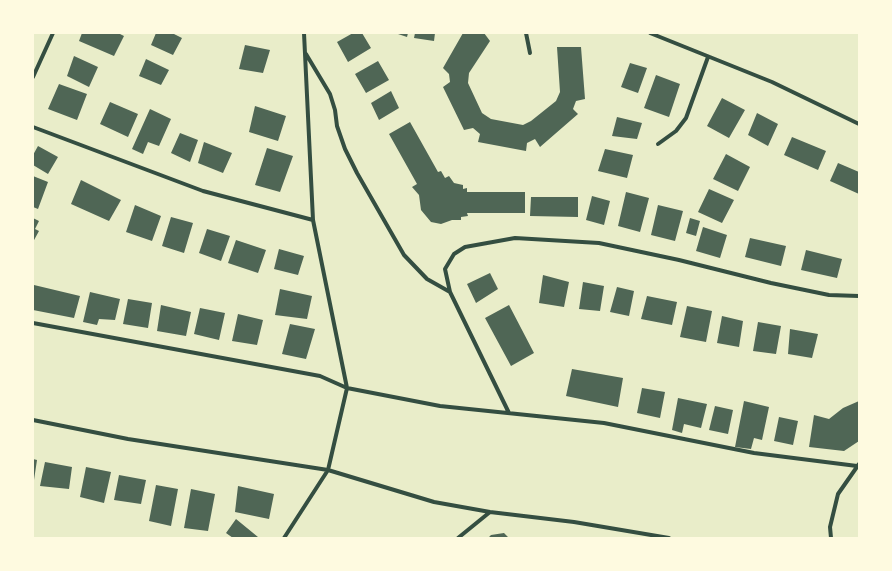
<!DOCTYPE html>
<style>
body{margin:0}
#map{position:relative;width:892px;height:571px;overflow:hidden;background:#e9edc9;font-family:"Titillium Web",sans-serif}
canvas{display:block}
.frame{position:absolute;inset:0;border:34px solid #fefae0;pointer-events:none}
</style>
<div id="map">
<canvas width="892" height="571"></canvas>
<div class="frame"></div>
</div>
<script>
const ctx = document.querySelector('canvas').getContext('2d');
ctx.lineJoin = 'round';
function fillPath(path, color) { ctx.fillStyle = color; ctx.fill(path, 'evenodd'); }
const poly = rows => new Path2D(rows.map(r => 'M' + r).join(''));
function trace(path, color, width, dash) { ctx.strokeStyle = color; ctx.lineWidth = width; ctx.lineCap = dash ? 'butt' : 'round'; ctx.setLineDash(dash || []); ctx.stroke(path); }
const building = poly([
 [82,33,118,33,124,36,114,56,79,41],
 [156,33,172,33,182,38,173,55,151,45],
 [353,33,362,33,371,48,348,62,337,42],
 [395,33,408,33,407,37],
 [415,33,435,33,434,41,414,38],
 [463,33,484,33,490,41,469,73,468,83,482,113,491,119,523,125,531,121,556,101,560,92,557,47,581,47,585,99,576,101,573,109,578,114,540,147,535,139,527,143,526,151,478,142,480,134,473,128,464,130,443,87,450,82,449,74,443,68],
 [245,45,270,50,263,73,239,69],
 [74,56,98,67,89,87,67,76],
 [146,59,169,70,161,85,139,76],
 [378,61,389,80,366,93,355,74],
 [630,63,647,68,638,93,621,87],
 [656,75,680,84,669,117,644,108],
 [59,84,87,94,77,120,48,109],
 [391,91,399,108,379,120,371,103],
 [722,98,745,110,729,138,707,126],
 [110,102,138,114,128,137,100,124],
 [255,106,286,116,278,141,249,132],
 [150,109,171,119,159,146,148,142,143,154,132,149],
 [757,113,778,124,768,146,748,135],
 [617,117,642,123,637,139,612,136],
 [410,122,438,172,441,171,445,178,449,176,454,183,463,185,463,189,467,188,467,192,525,192,525,213,467,213,468,216,461,217,461,220,452,220,441,224,431,222,421,210,419,195,412,187,417,184,389,134],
 [180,133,198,140,190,162,171,153],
 [792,137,826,151,818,170,784,155],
 [204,142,232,153,223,173,198,163],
 [38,146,58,157,48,174,33,165,33,155],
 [267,148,293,156,280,192,255,185],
 [605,149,633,155,627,178,598,171],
 [726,154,750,167,738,191,713,179],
 [838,163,859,172,859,194,830,181],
 [33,176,48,182,38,209,33,207],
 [81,180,121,200,109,221,71,204],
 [709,189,734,200,722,223,698,212],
 [626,192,649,198,640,232,618,226],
 [592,196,610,201,604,225,586,220],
 [531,197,578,197,578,217,530,216],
 [135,205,161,216,152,241,126,232],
 [658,205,683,211,675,241,651,235],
 [171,217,193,223,184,253,162,246],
 [33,218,39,221,35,229,39,231,33,242],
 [690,218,700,221,696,236,686,233],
 [703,227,727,235,720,258,696,251],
 [207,229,230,236,221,261,199,253],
 [750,238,786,246,781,266,745,257],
 [236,240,266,250,258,273,228,263],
 [279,249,304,256,298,275,274,269],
 [806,250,842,259,837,278,801,270],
 [490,273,498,289,476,303,467,284],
 [543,275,569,282,564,307,539,303],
 [583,282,604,286,600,311,579,309],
 [34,285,80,296,74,318,33,310],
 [617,287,634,291,629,316,610,312],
 [280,289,312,296,307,319,275,315],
 [90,292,120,299,115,320,99,319,97,325,83,322],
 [647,296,677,302,672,325,641,319],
 [128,299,152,303,148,328,123,324],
 [161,305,191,312,186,336,157,331],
 [509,305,534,353,511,366,485,318],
 [687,306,712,311,706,342,680,337],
 [200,308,225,313,219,340,194,334],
 [238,314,263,320,257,345,232,341],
 [722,316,743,321,739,347,717,343],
 [758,322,781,326,776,354,753,351],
 [290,324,315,329,306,359,282,354],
 [790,329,818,334,812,358,788,354],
 [572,369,623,378,618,407,566,396],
 [642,388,665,392,660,418,637,413],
 [678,398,707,404,701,428,684,424,682,433,672,430],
 [744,401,769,407,762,440,754,438,751,449,735,447],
 [859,401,859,441,844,451,809,447,814,415,829,419,843,408],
 [715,406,733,410,728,434,709,430],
 [779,417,798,421,793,445,774,441],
 [33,459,37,460,34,480,33,480],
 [45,462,72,467,69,489,40,486],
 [86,467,111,472,104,503,80,497],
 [119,475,146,480,141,504,114,500],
 [156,485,178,489,171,526,149,521],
 [238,486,274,494,269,519,235,512],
 [191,489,215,494,208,531,184,528],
 [236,519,258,537,258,538,233,538,226,533],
 [504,533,509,538,488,538,491,535]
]);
const minor = poly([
 [526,33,530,53],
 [650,33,772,82,859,124],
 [306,54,330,94,335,110,337,126,345,149,357,173,404,255,427,279,450,292,509,413],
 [33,77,53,33],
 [33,127,203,191,313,220],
 [658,144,676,131,686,118,708,57],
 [450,292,445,269,454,254,465,247,515,238,599,243,679,260,771,283,829,295,859,296],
 [33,323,320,376,347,388,440,406,604,423,754,453,857,466],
 [33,420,128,439,328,470,434,502,490,512,574,522,669,538],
 [284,538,328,470,347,388,313,220,304,33],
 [458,538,490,512],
 [831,538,830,527,838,494,859,464]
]);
fillPath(building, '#4f6655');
trace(minor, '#344e41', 4);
</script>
